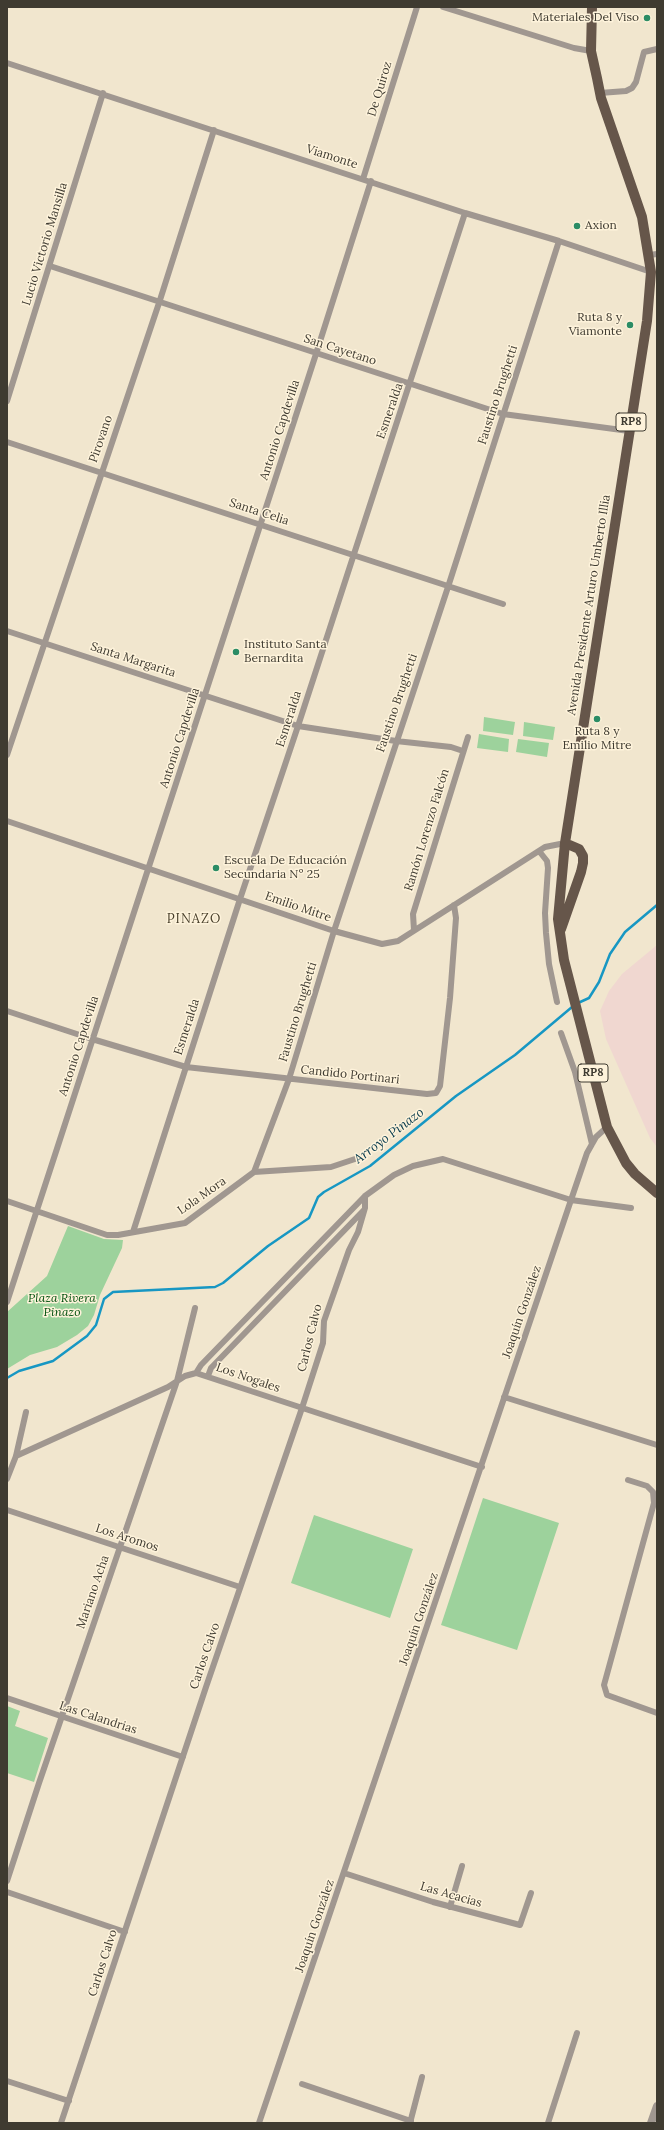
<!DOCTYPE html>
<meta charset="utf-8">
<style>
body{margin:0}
#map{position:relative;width:664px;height:2130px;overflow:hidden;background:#f1e6ce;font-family:Lora,serif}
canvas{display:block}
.frame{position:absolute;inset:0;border:8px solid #3f3b31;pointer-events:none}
</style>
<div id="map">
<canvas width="664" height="2130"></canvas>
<div class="frame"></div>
</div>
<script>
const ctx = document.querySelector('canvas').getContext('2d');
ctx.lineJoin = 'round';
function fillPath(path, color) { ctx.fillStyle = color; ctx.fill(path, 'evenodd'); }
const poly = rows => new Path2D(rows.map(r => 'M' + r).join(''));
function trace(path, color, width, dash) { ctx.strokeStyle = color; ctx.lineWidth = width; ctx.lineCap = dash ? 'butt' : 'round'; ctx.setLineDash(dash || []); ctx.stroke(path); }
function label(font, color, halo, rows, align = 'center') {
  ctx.font = font + ' Lora,serif'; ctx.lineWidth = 3; ctx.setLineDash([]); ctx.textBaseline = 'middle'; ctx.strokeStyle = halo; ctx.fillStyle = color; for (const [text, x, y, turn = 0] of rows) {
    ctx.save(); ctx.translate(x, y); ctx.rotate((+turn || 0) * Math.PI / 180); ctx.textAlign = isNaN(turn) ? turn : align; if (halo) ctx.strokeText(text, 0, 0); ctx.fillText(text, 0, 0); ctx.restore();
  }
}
const commercial = poly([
 [657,945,657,1147,650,1138,606,1039,600,1011,609,991,622,974]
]);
const green = poly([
 [484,717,515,722,513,735,483,731],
 [524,722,555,727,553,740,523,736],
 [479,734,509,739,508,752,477,748],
 [518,739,549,743,547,757,516,752],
 [68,1226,104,1239,123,1240,122,1248,100,1295,94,1315,88,1326,77,1335,57,1347,30,1355,7,1369,7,1312,47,1276],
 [483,1498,559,1523,517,1650,441,1625],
 [314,1515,413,1549,390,1618,291,1583],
 [7,1706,20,1711,15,1726,48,1738,34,1782,7,1773]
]);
const stream = poly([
 [578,1003,589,998,599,982,610,954,625,932,657,905],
 [7,1378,19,1371,53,1361,87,1336,96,1325,104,1299,113,1292,215,1287,223,1283,268,1246,309,1218,318,1197,324,1192,370,1166,456,1096,515,1055,572,1007]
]);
const minor = poly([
 [443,7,574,48,591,51],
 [7,63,465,213,559,241,651,272],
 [600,93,626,91,632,88,636,82,644,52,657,49],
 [363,179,417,7],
 [649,255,657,254],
 [50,266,503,414,629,431],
 [7,401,103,93],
 [7,442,503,604],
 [7,631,298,726,396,741,451,747,463,751],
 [7,755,160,300,214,130],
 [7,821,334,931,382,944,398,941,545,847,565,843],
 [539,851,547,861,548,868,545,913,546,933,549,964,557,1002],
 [414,930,413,914,468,737],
 [7,1011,92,1039,186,1067,427,1094,436,1093,440,1086,450,998,456,918,454,905],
 [561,1033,575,1072,592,1144],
 [254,1172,289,1079,334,931,448,587,559,241],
 [7,1201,107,1235,118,1235,185,1223,254,1172,331,1167,361,1157],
 [133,1232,240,899,298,726,465,213],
 [7,1302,316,354,371,181],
 [196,1373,201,1365,365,1196,394,1175,413,1166,443,1159,571,1200,631,1208],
 [208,1376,211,1368,364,1210],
 [504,1397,657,1445],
 [16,1456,168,1387,185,1376,196,1373,482,1467],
 [7,1479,16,1456,26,1412],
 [628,1480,647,1486,653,1492,654,1503,604,1685,607,1695,657,1713],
 [7,1510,240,1587],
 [7,1698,183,1757],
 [344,1873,433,1902,520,1925,531,1893],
 [7,1881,39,1783,177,1381,195,1308],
 [7,1892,125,1932],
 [450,1907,462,1866],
 [7,2081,69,2101],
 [302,2084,411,2121],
 [61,2123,206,1687,302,1408,323,1343,324,1321,349,1250,358,1232,365,1208,365,1196],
 [259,2123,571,1200,587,1153,596,1137,607,1127],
 [410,2123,422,2077],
 [548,2123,577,2033]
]);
const tertiary = poly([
 [651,2123,657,2106]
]);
const primary = poly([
 [592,7,591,51,597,78,601,98,642,217,651,272,647,321,565,843,558,919,564,960,607,1127,626,1163,635,1174,657,1193],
 [561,929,581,872,583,863,583,856,579,849,565,843]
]);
const markers = [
 [647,18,4,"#2b8c65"],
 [577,226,4,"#2b8c65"],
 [630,325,4,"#2b8c65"],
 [236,652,4,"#2b8c65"],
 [597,719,4,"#2b8c65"],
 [216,868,4,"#2b8c65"]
];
const shields = [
 [631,422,30],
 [593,1073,30]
];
const shieldNames = [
 ["RP8",631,422],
 ["RP8",593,1073]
];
const poiNames = [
 ["Materiales Del Viso",639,18,"right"],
 ["Axion",585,226],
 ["Ruta 8 y",622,318,"right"],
 ["Viamonte",622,332,"right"],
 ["Instituto Santa",244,645],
 ["Bernardita",244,659],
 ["Ruta 8 y",597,732,"center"],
 ["Emilio Mitre",597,746,"center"],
 ["Escuela De Educación",224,861],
 ["Secundaria Nº 25",224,875]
];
const streetNames = [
 ["De Quiroz",380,89,-73],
 ["Viamonte",332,157,18],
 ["Lucio Victorio Mansilla",45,244,-73],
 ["San Cayetano",340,350,18],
 ["Faustino Brughetti",498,395,-72],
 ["Esmeralda",390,411,-71],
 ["Antonio Capdevilla",280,430,-72],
 ["Pirovano",101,439,-71],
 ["Santa Celia",259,512,18],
 ["Avenida Presidente Arturo Umberto Illia",589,605,-81],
 ["Santa Margarita",133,660,18],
 ["Faustino Brughetti",397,703,-71],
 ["Esmeralda",289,719,-72],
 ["Antonio Capdevilla",180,738,-72],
 ["Ramón Lorenzo Falcón",427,830,-73],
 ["Emilio Mitre",298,907,19],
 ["Faustino Brughetti",298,1012,-73],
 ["Esmeralda",187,1027,-72],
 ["Antonio Capdevilla",79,1046,-72],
 ["Candido Portinari",350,1075,6],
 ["Lola Mora",202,1196,-35],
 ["Joaquín González",522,1312,-71],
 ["Carlos Calvo",310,1338,-76],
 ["Los Nogales",248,1378,19],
 ["Los Aromos",127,1538,18],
 ["Mariano Acha",93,1592,-71],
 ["Joaquín González",419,1619,-71],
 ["Carlos Calvo",205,1656,-71],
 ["Las Calandrias",98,1718,18],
 ["Las Acacias",451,1895,16],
 ["Joaquín González",315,1926,-71],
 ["Carlos Calvo",103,1963,-72]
];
const parkNames = [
 ["Plaza Rivera",62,1299],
 ["Pinazo",62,1313]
];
const neighbourhoodNames = [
 ["PINAZO",194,919]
];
const waterNames = [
 ["Arroyo Pinazo",389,1136,-37]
];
fillPath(commercial, '#f0d7d0');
fillPath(green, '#9dd29c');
trace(stream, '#1797c3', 2.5);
trace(minor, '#a09790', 6);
trace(tertiary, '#a09790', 8);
trace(primary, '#66564a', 10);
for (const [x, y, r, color] of markers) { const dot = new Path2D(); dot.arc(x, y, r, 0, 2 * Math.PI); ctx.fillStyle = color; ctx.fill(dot); trace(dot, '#fef3db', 1.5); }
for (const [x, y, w] of shields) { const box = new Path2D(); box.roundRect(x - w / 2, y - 9, w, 18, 3); ctx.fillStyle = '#fef3db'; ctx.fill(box); trace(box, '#3f3b31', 1); }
label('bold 11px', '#3f3b31', null, shieldNames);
label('12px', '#3f3b31', '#fef3db', poiNames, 'left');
label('12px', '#3f3b31', '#fef3db', streetNames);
label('italic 12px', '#01500d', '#fef3db', parkNames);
ctx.letterSpacing = '1px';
label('13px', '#483f2b', '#fef3db', neighbourhoodNames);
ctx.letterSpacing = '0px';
label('italic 13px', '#073a4d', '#fef3db', waterNames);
</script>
